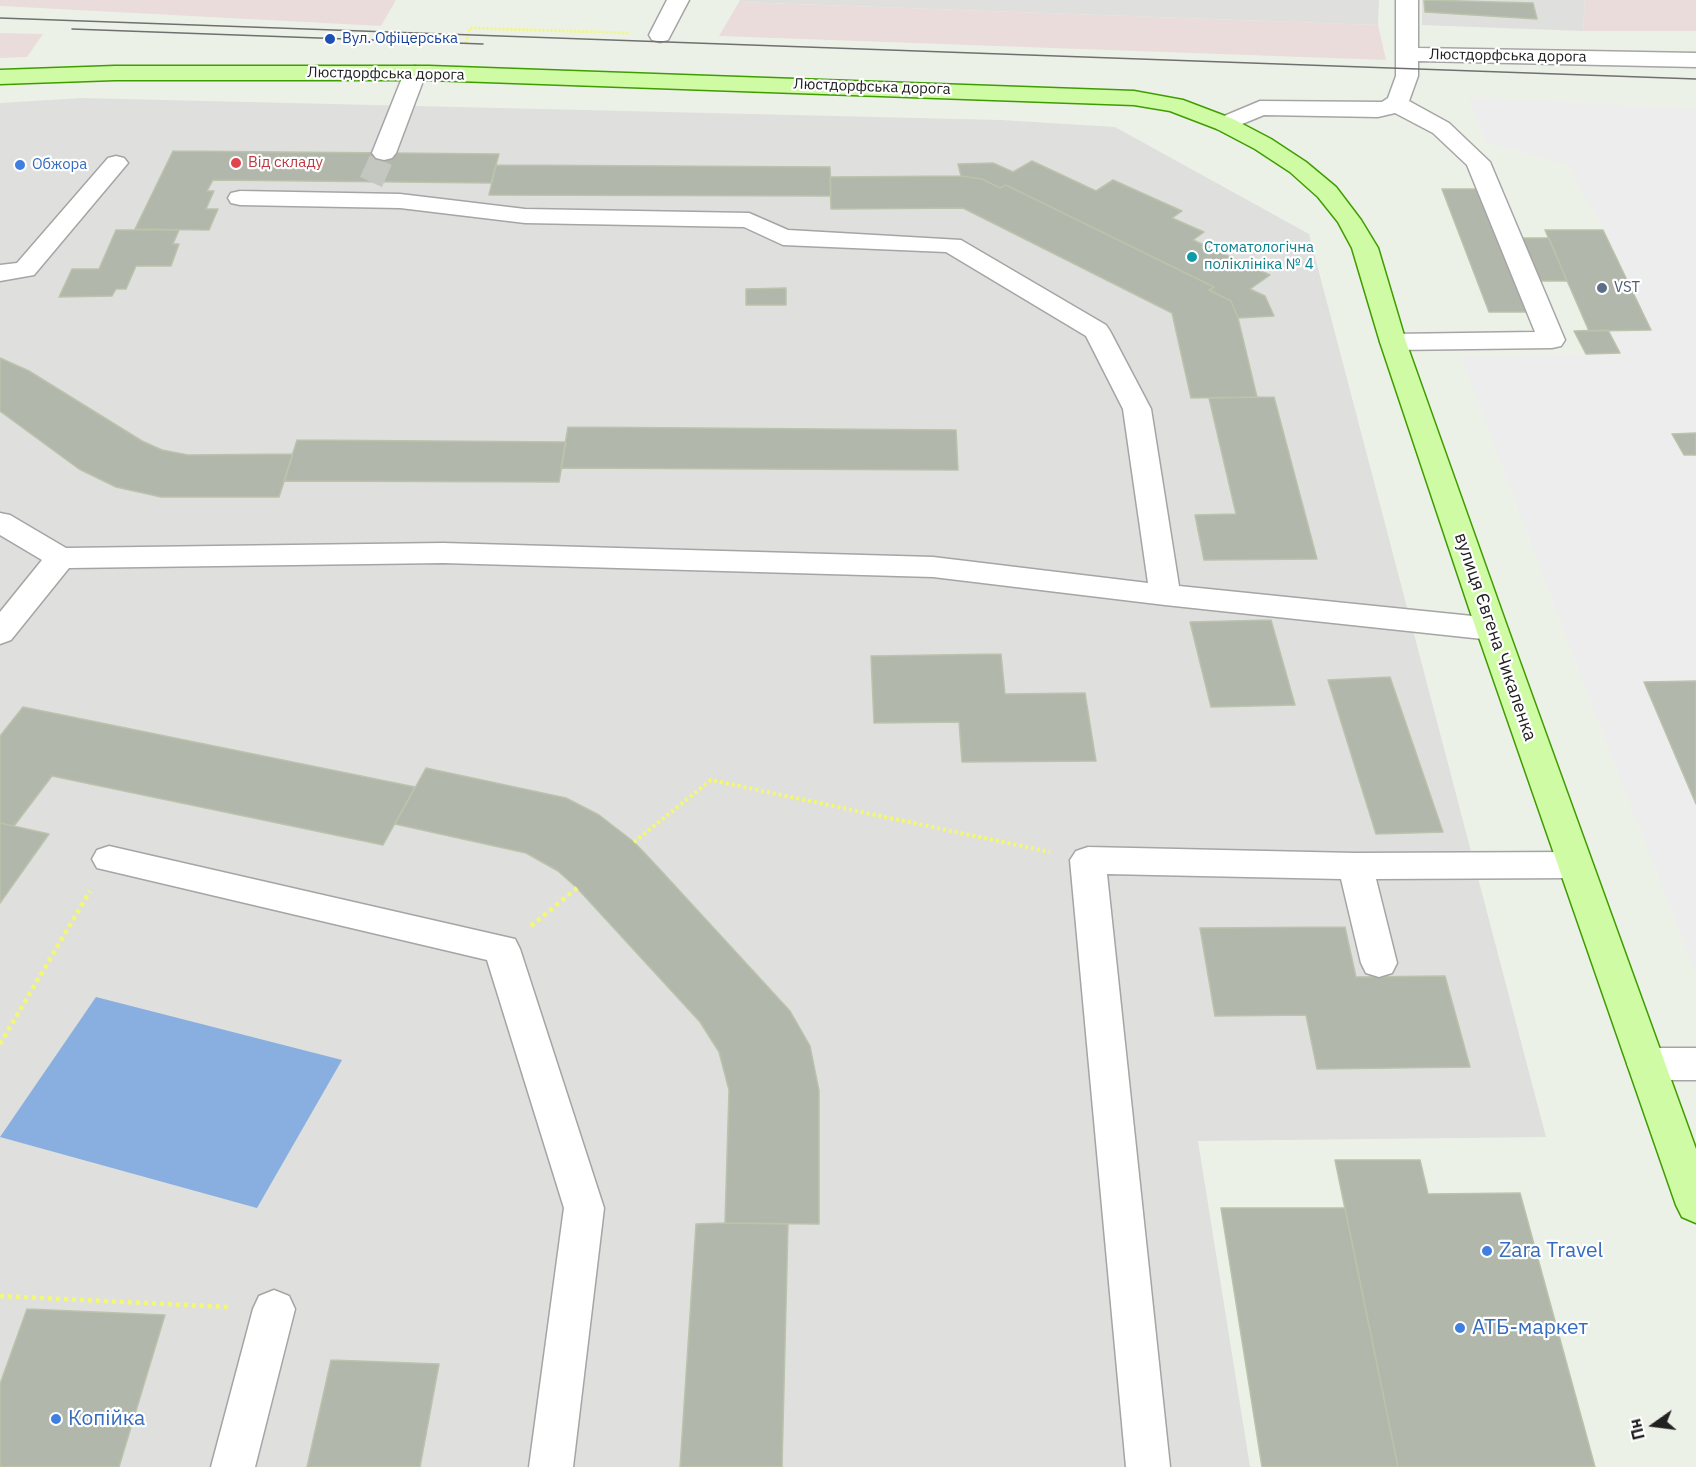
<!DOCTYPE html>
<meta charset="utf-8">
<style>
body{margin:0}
#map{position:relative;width:1696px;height:1467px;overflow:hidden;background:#ecf1e8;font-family:"IBM Plex Sans",sans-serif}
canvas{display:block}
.north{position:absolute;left:1624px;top:1395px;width:60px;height:60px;-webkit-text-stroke:4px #fff;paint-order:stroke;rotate:256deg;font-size:16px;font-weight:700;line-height:24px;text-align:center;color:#212121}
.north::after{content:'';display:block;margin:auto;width:21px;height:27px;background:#212121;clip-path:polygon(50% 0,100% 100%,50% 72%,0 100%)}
</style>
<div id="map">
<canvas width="1696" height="1467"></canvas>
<div class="north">Пн</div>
</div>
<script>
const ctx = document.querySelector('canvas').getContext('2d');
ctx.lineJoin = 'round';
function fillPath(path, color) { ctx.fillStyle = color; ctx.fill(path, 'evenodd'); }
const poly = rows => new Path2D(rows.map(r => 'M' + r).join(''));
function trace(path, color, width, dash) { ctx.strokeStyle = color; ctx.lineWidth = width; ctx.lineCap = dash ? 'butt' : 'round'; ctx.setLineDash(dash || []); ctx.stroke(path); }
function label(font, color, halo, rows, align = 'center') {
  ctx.font = font + ' "IBM Plex Sans",sans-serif'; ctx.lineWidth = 4.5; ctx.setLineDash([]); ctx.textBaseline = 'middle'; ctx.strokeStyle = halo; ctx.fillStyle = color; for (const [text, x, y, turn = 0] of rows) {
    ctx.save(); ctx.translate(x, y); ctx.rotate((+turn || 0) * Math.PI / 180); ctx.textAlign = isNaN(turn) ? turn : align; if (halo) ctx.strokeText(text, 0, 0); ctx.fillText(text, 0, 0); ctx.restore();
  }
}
const residential = poly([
 [740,0,1379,0,1378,25,739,2],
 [1422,0,1585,0,1583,31,1422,25],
 [82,98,1001,120,1115,127,1309,234,1546,1137,1198,1141,1250,1467,0,1467,0,103]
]);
const industrial = poly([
 [0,0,396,0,381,26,0,6],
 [1585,0,1696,0,1696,31,1583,31],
 [739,2,1378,25,1386,60,719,36],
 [0,33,43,34,27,57,0,58]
]);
const pitch = poly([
 [96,997,342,1060,257,1208,0,1137]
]);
const parking = poly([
 [1468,97,1696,109,1696,433,1673,434,1684,455,1696,455,1696,974,1575,661,1461,356,1620,353,1608,330,1651,330,1604,230,1567,165,1486,142]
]);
const building = poly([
 [1424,0,1533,3,1537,19,1425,12,1424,0],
 [173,151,499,154,491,183,213,180,207,191,214,191,206,209,218,209,209,230,135,229,173,151],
 [1032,161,1096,191,1113,180,1182,211,1172,218,1204,232,1193,240,1270,275,1250,289,1265,296,1274,316,1238,318,1231,301,1209,290,1214,287,1006,185,1000,188,982,179,961,176,958,164,993,163,1013,172,1032,161],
 [496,165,830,167,831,196,489,195,496,165],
 [961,176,982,179,1000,188,1006,185,1214,287,1209,290,1231,301,1238,318,1257,397,1191,398,1172,313,963,208,831,209,830,177,961,176],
 [1442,189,1493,189,1513,238,1549,238,1567,281,1532,281,1545,312,1489,312,1442,189],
 [116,230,179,230,173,244,179,244,171,266,136,266,126,289,116,289,112,296,59,297,72,269,99,269,116,230],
 [1545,230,1603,230,1651,330,1589,331,1545,230],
 [786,288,786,305,746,305,746,289,786,288],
 [1608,330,1620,353,1586,354,1574,331,1608,330],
 [0,358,29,371,142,441,162,450,188,455,293,454,279,497,161,497,116,487,79,469,0,411,0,358],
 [1274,397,1317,559,1204,560,1195,515,1236,514,1209,398,1274,397],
 [568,427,956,430,958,470,561,468,568,427],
 [1696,433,1696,455,1684,455,1672,434,1696,433],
 [297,440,566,442,559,482,284,481,297,440],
 [1271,620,1295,705,1211,707,1190,622,1271,620],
 [1001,654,1005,694,1085,693,1096,761,962,762,959,722,874,723,871,656,1001,654],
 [1390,677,1443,832,1376,834,1328,680,1390,677],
 [1696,681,1696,804,1644,682,1696,681],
 [23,707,415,787,383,845,52,776,14,826,0,823,0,736,23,707],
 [426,768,566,798,599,815,634,842,654,863,790,1011,810,1046,819,1091,819,1224,725,1223,729,1090,719,1052,700,1022,577,888,558,871,526,853,395,824,426,768],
 [0,823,49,834,0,903,0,823],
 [1345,927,1356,977,1445,976,1470,1067,1317,1069,1306,1015,1215,1016,1200,928,1345,927],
 [1335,1160,1420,1160,1428,1194,1520,1193,1595,1467,1398,1467,1335,1160],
 [1221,1208,1345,1208,1398,1467,1262,1467,1221,1208],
 [725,1223,788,1224,782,1467,680,1467,696,1224,725,1223],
 [27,1309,165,1315,119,1467,0,1467,0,1384,27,1309],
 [331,1360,439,1364,420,1467,307,1467,331,1360]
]);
const minorTunnel = poly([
 [371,182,384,153]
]);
const pathFar2 = poly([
 [466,43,470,28,629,33]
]);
const pathFar1 = poly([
 [634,842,711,780,1050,852]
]);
const path = poly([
 [531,926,577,888],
 [0,1044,90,891],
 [0,1296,229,1307]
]);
const minor = poly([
 [667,0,689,0,668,40,660,42,652,40,649,35,667,0],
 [1396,0,1418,0,1418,48,1696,53,1696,67,1418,61,1418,76,1409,101,1449,123,1490,162,1565,340,1561,346,1552,348,1393,350,1384,348,1380,342,1384,336,1393,334,1535,332,1467,165,1433,133,1395,113,1378,117,1264,115,1225,131,1217,129,1213,124,1217,119,1260,101,1382,102,1388,98,1396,76,1396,0],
 [415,66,423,68,426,73,396,153,392,158,384,160,376,158,372,153,404,73,407,68,415,66],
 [116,156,124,158,128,163,34,275,0,281,0,265,17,263,108,158,116,156],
 [240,191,400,194,525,209,749,213,788,230,961,240,1106,325,1110,331,1151,409,1179,586,1492,618,1503,622,1508,629,1503,636,1492,640,1165,605,933,577,443,563,69,568,11,640,0,644,0,612,42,560,0,535,0,513,10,515,66,548,443,543,933,557,1148,583,1123,409,1086,336,946,252,783,245,744,227,525,223,400,208,240,205,231,203,228,198,231,193,240,191],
 [109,846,515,939,520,949,604,1208,573,1467,529,1467,564,1208,487,960,97,868,92,859,97,850,109,846],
 [1088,847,1355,853,1575,852,1587,856,1593,865,1587,874,1575,878,1376,879,1397,963,1392,973,1379,977,1366,973,1361,963,1341,879,1107,874,1170,1467,1126,1467,1070,860,1076,851,1088,847],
 [1646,1048,1696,1048,1696,1080,1646,1080,1632,1075,1627,1064,1632,1053,1646,1048],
 [274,1290,289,1296,295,1309,255,1467,211,1467,253,1309,259,1296,274,1290]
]);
const major = poly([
 [115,66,429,66,1134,91,1183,100,1233,119,1271,139,1306,162,1336,187,1361,220,1378,248,1406,342,1508,629,1696,1149,1696,1223,1682,1217,1676,1205,1476,629,1380,342,1352,248,1338,222,1318,197,1290,172,1255,149,1217,129,1170,111,1134,105,429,80,115,80,0,84,0,70,115,66]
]);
const tram = poly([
 [0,18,1696,79],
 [72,29,483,44]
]);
const markers = [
 [330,39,6,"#1a4fb4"],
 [236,163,6,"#e0444e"],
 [20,165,6,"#3f7fe0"],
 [1192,257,6,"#0f9aa8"],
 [1602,288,6,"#5c6f8a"],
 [1487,1251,6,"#3f7fe0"],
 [1460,1328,6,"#3f7fe0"],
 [56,1419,6,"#3f7fe0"]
];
const farTransitnames = [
 ["Вул. Офіцерська",342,39]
];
const farStreetnames = [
 ["Люстдорфська дорога",1508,56,1],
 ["Люстдорфська дорога",386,74,1],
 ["Люстдорфська дорога",872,87,2]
];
const farHealthnames = [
 ["Від складу",248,163]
];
const farShopnames = [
 ["Обжора",32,165]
];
const farCulturenames = [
 ["Стоматологічна",1204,248],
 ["поліклініка № 4",1204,265]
];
const farServicenames = [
 ["VST",1614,288]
];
const streetNames = [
 ["вулиця Євгена Чикаленка",1495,637,71]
];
const nearShopnames = [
 ["Zara Travel",1499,1251],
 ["АТБ-маркет",1472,1328],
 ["Копійка",68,1419]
];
fillPath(residential, '#dfdfde');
fillPath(industrial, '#eadcda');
fillPath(pitch, '#88afdf');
fillPath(parking, '#ededed');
fillPath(building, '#b2b7ab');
trace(building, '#bac3ab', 1.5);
trace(minorTunnel, '#c3c7c0', 24, [24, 12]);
trace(minor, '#a5a5a5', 3);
trace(major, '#3f9d02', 3);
trace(pathFar2, '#f3f873', 3, [2, 2]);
trace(pathFar1, '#f3f873', 4, [3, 3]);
trace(path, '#f3f873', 4.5, [4, 4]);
fillPath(minor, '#fff');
fillPath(major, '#cffba4');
trace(tram, '#6f6f6f', 1.5);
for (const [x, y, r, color] of markers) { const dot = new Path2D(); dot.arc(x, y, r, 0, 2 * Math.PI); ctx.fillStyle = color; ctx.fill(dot); trace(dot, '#fff', 2); }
label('15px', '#164399', '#fff', farTransitnames, 'left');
label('15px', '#212121', '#fff', farStreetnames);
label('15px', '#be3a42', '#fff', farHealthnames, 'left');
label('15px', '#366cbe', '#fff', farShopnames, 'left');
label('15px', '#0d838f', '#fff', farCulturenames, 'left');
label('15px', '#4e5e75', '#fff', farServicenames, 'left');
label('18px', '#212121', '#fff', streetNames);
label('21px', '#366cbe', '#fff', nearShopnames, 'left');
</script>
